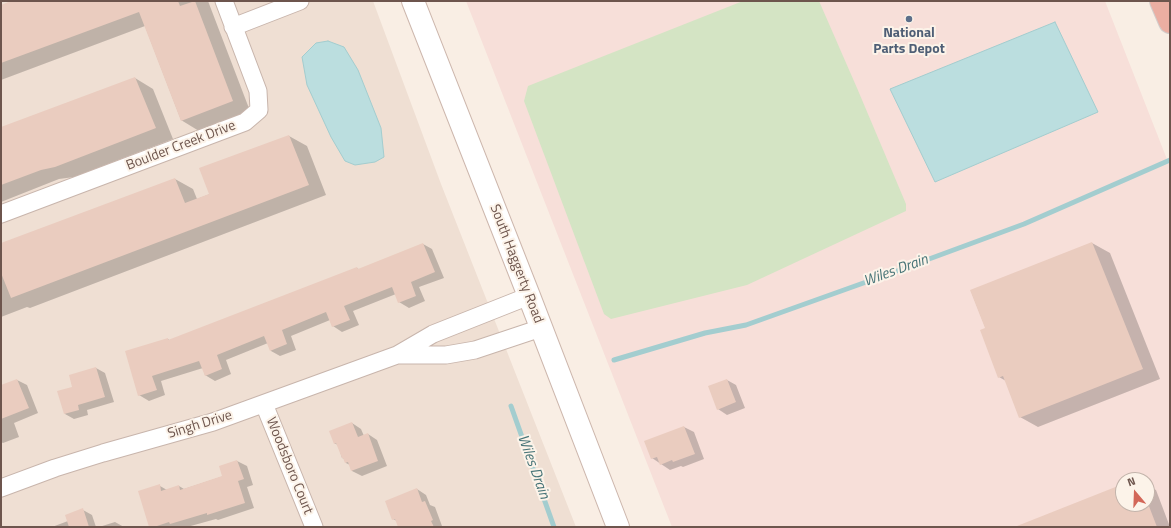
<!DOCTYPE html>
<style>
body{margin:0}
#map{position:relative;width:1171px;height:528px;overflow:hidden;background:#f9eee4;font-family:"Titillium Web",sans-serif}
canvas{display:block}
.frame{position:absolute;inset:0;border:2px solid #6d554d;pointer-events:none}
.north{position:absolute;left:1115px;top:472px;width:40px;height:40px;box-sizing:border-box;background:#fcf3e9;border:1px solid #c3b4ab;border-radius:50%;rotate:341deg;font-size:11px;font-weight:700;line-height:16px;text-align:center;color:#6d554d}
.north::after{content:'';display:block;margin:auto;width:14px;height:18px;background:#d36758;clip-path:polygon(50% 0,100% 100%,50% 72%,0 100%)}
</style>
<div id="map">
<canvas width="1171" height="528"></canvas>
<div class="frame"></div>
<div class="north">N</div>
</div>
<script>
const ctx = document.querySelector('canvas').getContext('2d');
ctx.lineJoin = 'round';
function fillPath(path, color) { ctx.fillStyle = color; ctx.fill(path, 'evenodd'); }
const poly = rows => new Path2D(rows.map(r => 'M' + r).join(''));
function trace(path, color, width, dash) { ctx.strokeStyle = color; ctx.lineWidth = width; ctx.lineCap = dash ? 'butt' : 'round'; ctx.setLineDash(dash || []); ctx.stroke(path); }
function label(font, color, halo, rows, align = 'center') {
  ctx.font = font + ' "Titillium Web",sans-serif'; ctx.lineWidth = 4; ctx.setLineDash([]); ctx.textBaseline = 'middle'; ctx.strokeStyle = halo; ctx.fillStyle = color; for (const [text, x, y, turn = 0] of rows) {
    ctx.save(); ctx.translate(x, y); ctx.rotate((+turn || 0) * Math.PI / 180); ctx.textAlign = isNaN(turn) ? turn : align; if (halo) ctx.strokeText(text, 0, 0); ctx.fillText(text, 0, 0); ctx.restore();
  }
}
const residential = poly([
 [1,1,373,1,441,184,576,527,1,527]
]);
const commercial = poly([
 [466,1,1105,1,1170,167,1170,527,672,527],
 [1123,480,1147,480,1147,504,1123,504]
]);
const green = poly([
 [743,1,819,1,857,88,906,204,906,211,747,285,611,319,604,314,524,101,528,86]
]);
const water = poly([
 [1055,22,1098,112,935,182,890,89,1055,22],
 [328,41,344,47,358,70,381,128,384,157,375,162,355,165,345,161,331,137,307,85,302,57,316,43,328,41]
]);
const shadow = poly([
 [14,1,208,1,250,111,199,131,181,120,145,26,1,80,1,6],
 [135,78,153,89,173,139,74,177,59,179,1,202,1,129],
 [289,136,307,146,326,195,30,308,27,307,1,317,1,244,175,179,193,189,197,199,210,194],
 [1092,243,1110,253,1160,379,1038,427,1020,417,1006,381,999,377,986,329,971,291],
 [423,244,432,249,444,278,419,287,425,301,409,308,399,302,396,294,353,311,359,325,342,332,333,326,330,320,291,336,296,350,280,356,271,351,268,343,226,360,231,374,215,381,205,375,203,368,161,381,165,395,149,401,139,395,168,339,170,341,357,268,360,270],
 [96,368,105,373,114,402,87,410,88,415,74,419,65,414,73,387],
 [17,380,27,385,38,413,14,423,19,437,3,443,1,442,1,386],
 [727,380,736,385,745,408,727,415,718,409],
 [352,423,361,429,364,436,368,434,377,440,387,466,362,476,352,471,350,465,346,463,345,459,342,458,338,445,334,443],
 [684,427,694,432,704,459,683,467,681,466,670,470,652,458],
 [237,461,247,466,253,485,247,487,254,508,218,520,216,519,187,527,150,527,160,486,167,490,179,486,184,489,224,476],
 [1123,485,1123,504,1147,504,1147,485,1156,490,1170,527,1017,527],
 [417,489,426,495,430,505,435,507,442,526,440,527,399,527,397,521,393,519],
 [83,510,92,515,96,527,52,527,68,521],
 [115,522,124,527,99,527]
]);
const stream = poly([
 [614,360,705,333,746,325,883,276,1024,224,1170,160],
 [511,406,554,527]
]);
const building = poly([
 [11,1,178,1,180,6,195,1,233,101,181,121,139,12,1,63,1,5],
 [135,77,156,128,55,167,41,170,1,185,1,127],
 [289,135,309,185,11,298,1,273,1,243,175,178,185,203,209,194,199,168],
 [1092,242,1143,369,1019,418,1003,376,998,378,980,330,985,328,970,290],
 [423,243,435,272,411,282,416,296,398,303,392,287,344,306,350,320,332,327,326,312,282,330,287,344,270,351,264,336,217,355,222,369,205,376,199,361,152,376,157,390,138,396,125,351,168,338,168,340,357,267,358,269],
 [96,367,105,397,78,405,79,410,64,414,57,391,72,387,69,375],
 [17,379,29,408,1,419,1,385],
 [727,379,736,402,717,410,708,386],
 [352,422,358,437,368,433,378,461,351,471,348,462,345,463,343,458,342,458,336,443,334,444,329,431],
 [684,426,695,454,673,462,672,460,660,465,657,457,651,459,644,441],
 [237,460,244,479,238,481,245,503,207,515,207,513,170,524,169,522,154,527,149,527,138,491,160,484,161,491,179,485,180,490,222,476,219,466],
 [1123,484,1123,504,1147,504,1147,501,1157,527,1017,527,1017,526],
 [417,488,422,502,425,501,433,520,431,521,434,527,398,527,395,519,392,520,385,501],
 [83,508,89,527,69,527,65,515]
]);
const minor = poly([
 [233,27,300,1],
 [1,214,245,122,259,110,258,91,224,1],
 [529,296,433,334,397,355,446,355,475,350,541,328],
 [264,404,314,527],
 [1,488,55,468,103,453,213,422,397,355]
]);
const secondary = poly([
 [413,1,529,296,618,527]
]);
const motorway = poly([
 [1161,1,1170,22]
]);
const markers = [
 [909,19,4,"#5c6f8a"]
];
const serviceNames = [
 ["National",909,34],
 ["Parts Depot",909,50]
];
const streetNames = [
 ["Boulder Creek Drive",181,146,-21],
 ["South Haggerty Road",516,264,69],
 ["Singh Drive",200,425,-17],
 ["Woodsboro Court",289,466,68]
];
const waterNames = [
 ["Wiles Drain",896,271,-20],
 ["Wiles Drain",533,467,70]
];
fillPath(residential, '#efdfd3');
fillPath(commercial, '#f7dfd9');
fillPath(green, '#d4e4c4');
fillPath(water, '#bbdedf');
trace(water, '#a3cdcf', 1);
fillPath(shadow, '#0003');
trace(stream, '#a3cdcf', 5);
fillPath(building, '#eaccbf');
trace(minor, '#c8b5ac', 19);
trace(secondary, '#cdb7ad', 24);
trace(motorway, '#d3ccca', 24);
trace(minor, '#fff', 17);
trace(secondary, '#fff', 22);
trace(motorway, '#ebaea2', 22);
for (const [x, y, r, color] of markers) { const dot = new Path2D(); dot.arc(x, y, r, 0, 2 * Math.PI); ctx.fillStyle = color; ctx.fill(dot); trace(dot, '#fcf3e9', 1.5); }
label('bold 14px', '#4e5e75', '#fcf3e9', serviceNames);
label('14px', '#6d554d', '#fcf3e9', streetNames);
label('italic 15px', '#477477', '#fcf3e9', waterNames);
</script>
